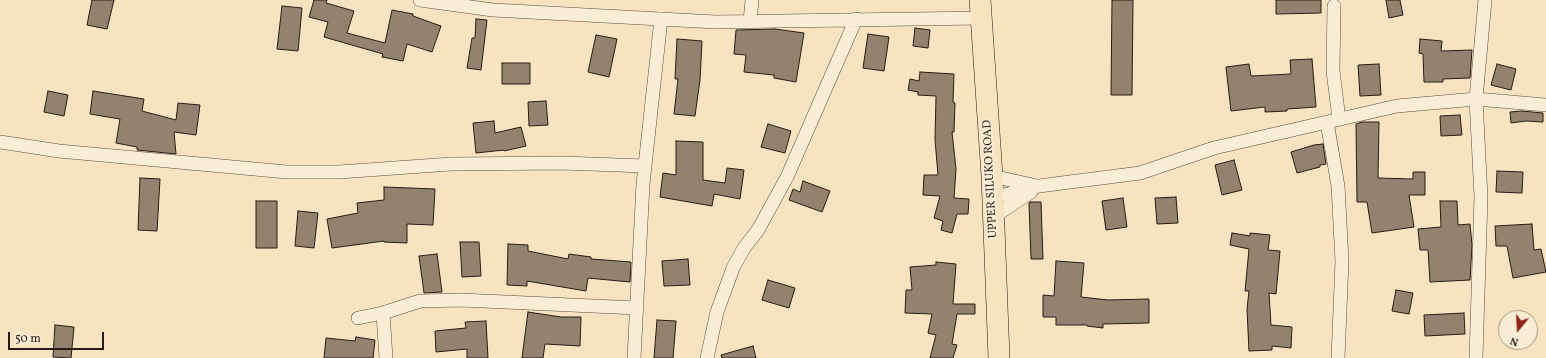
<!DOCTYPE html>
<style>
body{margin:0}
#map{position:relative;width:1546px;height:358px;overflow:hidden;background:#f7e3c0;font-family:Vollkorn,serif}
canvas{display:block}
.north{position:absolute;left:1498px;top:310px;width:40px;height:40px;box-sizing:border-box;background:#faedd6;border:1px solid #a69989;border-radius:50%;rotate:198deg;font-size:11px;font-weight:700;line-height:16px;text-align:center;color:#271b16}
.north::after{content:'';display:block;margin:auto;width:14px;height:18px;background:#8f2418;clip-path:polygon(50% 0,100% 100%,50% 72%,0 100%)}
.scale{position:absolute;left:8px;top:332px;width:96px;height:18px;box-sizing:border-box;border:2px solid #271b16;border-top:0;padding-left:5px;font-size:12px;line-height:14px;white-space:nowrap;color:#271b16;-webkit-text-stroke:3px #faedd6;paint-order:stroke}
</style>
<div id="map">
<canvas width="1546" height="358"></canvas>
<div class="north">N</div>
<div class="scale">50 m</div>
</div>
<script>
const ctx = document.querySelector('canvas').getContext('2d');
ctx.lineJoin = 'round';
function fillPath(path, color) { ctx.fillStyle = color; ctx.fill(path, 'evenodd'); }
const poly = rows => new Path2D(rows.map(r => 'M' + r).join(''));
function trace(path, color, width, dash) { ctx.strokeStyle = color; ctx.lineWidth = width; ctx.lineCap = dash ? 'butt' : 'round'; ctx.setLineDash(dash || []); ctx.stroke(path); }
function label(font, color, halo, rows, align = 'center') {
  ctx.font = font + ' Vollkorn,serif'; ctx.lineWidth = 4; ctx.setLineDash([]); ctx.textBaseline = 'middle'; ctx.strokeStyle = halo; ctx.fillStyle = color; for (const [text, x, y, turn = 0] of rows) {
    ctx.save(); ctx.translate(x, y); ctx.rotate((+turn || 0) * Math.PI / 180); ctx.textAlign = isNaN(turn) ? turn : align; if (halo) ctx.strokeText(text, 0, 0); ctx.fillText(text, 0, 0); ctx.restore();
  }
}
const building = poly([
 [92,0,114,0,107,29,87,25,92,0],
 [314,0,327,0,326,3,354,11,347,33,385,43,392,10,413,14,413,16,441,26,432,52,407,44,403,61,382,57,383,54,324,37,328,22,309,17,314,0],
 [1112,0,1133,0,1132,95,1111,95,1112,0],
 [1276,0,1321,0,1321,13,1276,14,1276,0],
 [1386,0,1400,0,1403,15,1389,18,1386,0],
 [282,6,302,8,298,51,277,49,282,6],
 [476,19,487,20,481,70,467,68,472,38,475,38,476,19],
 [915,28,930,30,928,48,913,46,915,28],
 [775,29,804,33,796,82,774,78,774,75,744,72,746,55,734,54,736,30,775,29],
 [868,34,889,37,884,71,863,68,868,34],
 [596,35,617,39,609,77,588,72,596,35],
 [677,39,702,41,700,80,695,116,674,114,678,79,675,79,677,39],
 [1420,39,1442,41,1441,51,1472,50,1470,78,1443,79,1443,82,1424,82,1423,54,1419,53,1420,39],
 [1312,59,1316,107,1287,109,1287,111,1265,112,1265,107,1231,111,1226,67,1249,64,1251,76,1291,74,1290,60,1312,59],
 [502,63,530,63,530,84,502,84,502,63],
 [1379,64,1381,95,1360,96,1358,65,1379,64],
 [1497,64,1516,69,1511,90,1491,85,1497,64],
 [920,72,954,74,953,102,955,103,954,132,952,132,956,169,954,198,969,199,968,214,957,214,952,233,941,230,943,221,934,218,940,196,923,195,924,175,938,175,935,140,936,96,918,95,918,92,908,90,910,79,919,81,920,72],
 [48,91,68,95,64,116,44,112,48,91],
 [93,91,144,99,142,111,176,120,178,103,200,105,196,135,174,132,176,154,137,150,137,147,116,143,120,119,90,114,93,91],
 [546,101,548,125,529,126,528,102,546,101],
 [1522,111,1543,113,1543,122,1526,121,1511,123,1510,112,1522,111],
 [1460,115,1462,135,1441,136,1440,116,1460,115],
 [494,121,495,133,521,127,526,146,504,151,504,150,476,153,473,123,494,121],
 [1362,122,1379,122,1378,178,1413,179,1413,172,1425,172,1425,195,1409,195,1414,227,1372,233,1367,202,1357,202,1356,124,1362,122],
 [768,124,791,131,785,153,761,147,768,124],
 [676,141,703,142,703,180,725,183,727,168,744,170,740,199,714,194,712,206,660,197,663,173,676,175,676,141],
 [1323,144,1326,164,1320,165,1320,167,1297,173,1291,152,1314,145,1323,144],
 [1234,160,1242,190,1222,195,1215,165,1234,160],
 [1497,171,1523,172,1522,193,1496,192,1497,171],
 [140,178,160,179,157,231,138,230,140,178],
 [803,181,830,191,822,212,789,200,793,189,800,192,803,181],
 [384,187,435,189,433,225,407,224,407,243,384,242,384,241,332,248,327,219,358,213,357,203,384,200,384,187],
 [1176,197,1178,223,1157,224,1155,198,1176,197],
 [1123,198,1127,227,1106,230,1102,201,1123,198],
 [256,201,277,201,277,248,256,248,256,201],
 [1440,201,1457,201,1458,225,1470,224,1472,245,1470,280,1430,282,1428,250,1420,250,1418,229,1441,227,1440,201],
 [1030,202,1041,202,1043,259,1031,259,1029,203,1030,202],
 [298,211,318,213,314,248,295,246,298,211],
 [1532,224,1534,250,1541,249,1546,272,1513,278,1507,246,1496,246,1495,226,1532,224],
 [1232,233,1250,236,1250,233,1270,235,1268,250,1280,251,1276,294,1269,293,1271,325,1292,327,1291,348,1272,346,1272,350,1249,351,1247,309,1249,291,1245,291,1249,249,1230,245,1232,233],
 [460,242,479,242,481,276,462,277,460,242],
 [508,244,528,245,528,251,568,259,569,254,591,257,591,259,631,262,630,282,588,278,586,291,527,281,527,286,507,285,508,244],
 [437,254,442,292,424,293,419,256,437,254],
 [688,259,690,285,664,286,662,261,688,259],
 [1056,261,1084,263,1081,297,1108,300,1149,299,1149,323,1103,324,1103,328,1087,326,1087,325,1056,325,1056,317,1043,317,1043,295,1054,296,1056,261],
 [936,262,956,264,953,304,975,304,975,314,957,314,952,344,957,345,953,358,930,358,936,335,928,333,932,314,905,313,906,290,912,290,910,267,936,265,936,262],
 [768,280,795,288,789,308,762,300,768,280],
 [1396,290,1413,293,1409,314,1392,311,1396,290],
 [528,312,561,317,581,317,580,346,545,344,543,358,522,358,528,312],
 [1464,313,1465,334,1425,336,1424,315,1464,313],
 [657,320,676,321,673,358,654,358,657,320],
 [486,321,488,358,467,358,467,349,436,352,435,331,466,328,465,322,486,321],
 [55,325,74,327,71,358,53,357,55,325],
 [356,337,375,340,373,358,324,358,326,338,355,341,356,337],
 [753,346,756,358,722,358,721,355,753,346]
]);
const minor = poly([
 [420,0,493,10,716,22,981,18],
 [1334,6,1333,71,1339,119],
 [750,22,752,0],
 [1327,122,1338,186,1342,261,1338,358],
 [0,142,59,151,287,172,339,172,451,164,563,163,645,166],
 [992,176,1037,186],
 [992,198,1039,186,1140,173,1214,148,1397,106,1476,99,1546,105],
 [993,217,1031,192],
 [383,313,386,358],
 [358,318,383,313,420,301,461,300,637,308],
 [634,358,643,184,661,19],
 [707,358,717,312,733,268,744,248,758,230,787,177,856,19],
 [1476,358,1481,197,1476,99,1485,0]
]);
const primary = poly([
 [980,0,992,176,999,358]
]);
const streetNames = [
 ["UPPER SILUKO ROAD",991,179,-93]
];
fillPath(building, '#93836e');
trace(building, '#271b16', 1);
trace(minor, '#5b4d40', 14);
trace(primary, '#271b16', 22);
trace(minor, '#faedd6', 13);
trace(primary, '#f7e3c0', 21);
label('12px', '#271b16', '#faedd6', streetNames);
</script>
